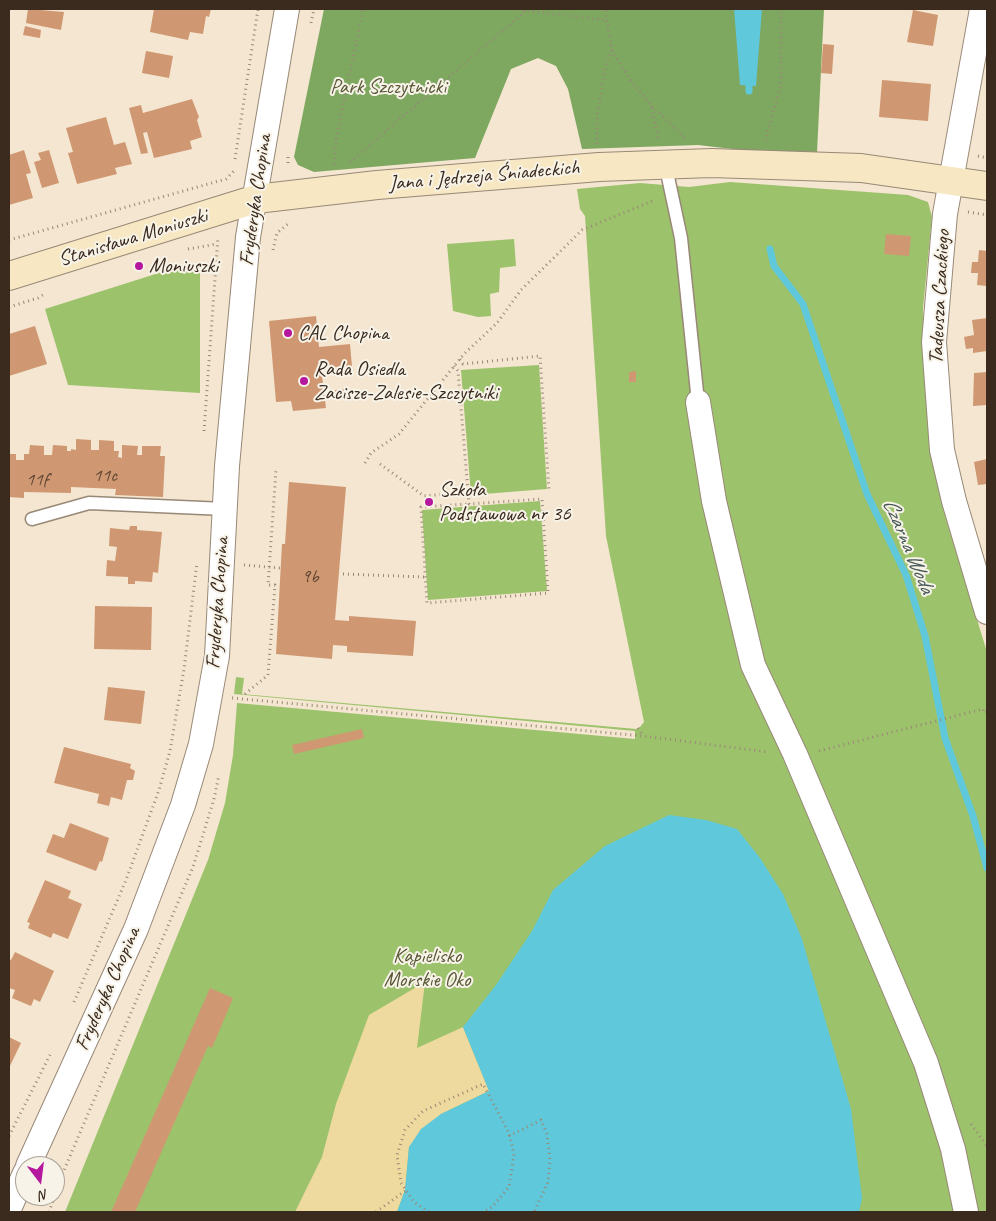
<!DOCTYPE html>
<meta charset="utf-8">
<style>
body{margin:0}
#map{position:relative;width:996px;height:1221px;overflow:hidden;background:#f4e6d0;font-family:Caveat,sans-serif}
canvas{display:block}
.frame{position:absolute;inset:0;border:10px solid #3b2a1e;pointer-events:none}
.north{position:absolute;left:15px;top:1156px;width:50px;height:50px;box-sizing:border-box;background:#f7f3e8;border:1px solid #aca397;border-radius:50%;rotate:165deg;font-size:14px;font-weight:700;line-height:20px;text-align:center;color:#3b2a1e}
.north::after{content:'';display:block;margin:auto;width:18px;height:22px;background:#b5179e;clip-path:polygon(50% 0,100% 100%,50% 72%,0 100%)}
</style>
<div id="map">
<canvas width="996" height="1221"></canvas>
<div class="frame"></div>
<div class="north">N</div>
</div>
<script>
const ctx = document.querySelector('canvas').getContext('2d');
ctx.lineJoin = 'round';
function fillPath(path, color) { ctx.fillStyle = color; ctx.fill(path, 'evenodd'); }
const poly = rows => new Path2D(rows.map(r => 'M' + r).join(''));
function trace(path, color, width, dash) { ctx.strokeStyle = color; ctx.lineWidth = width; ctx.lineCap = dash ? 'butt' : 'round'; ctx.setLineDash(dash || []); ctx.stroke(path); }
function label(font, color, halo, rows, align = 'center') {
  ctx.font = font + ' Caveat,sans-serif'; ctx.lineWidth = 4; ctx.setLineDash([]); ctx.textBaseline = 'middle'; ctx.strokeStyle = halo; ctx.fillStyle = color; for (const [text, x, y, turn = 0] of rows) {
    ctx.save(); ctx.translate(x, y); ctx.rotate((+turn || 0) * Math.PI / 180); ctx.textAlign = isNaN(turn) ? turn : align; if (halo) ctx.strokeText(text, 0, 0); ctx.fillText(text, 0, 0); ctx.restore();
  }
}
const green = poly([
 [730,182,908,195,928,202,932,217,923,308,924,369,928,423,946,519,987,652,987,1212,65,1212,208,860,225,803,233,755,237,703,635,739,635,731,234,694,236,677,244,678,242,694,636,729,640,727,644,722,606,536,585,216,580,209,577,189,640,183,689,187],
 [514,239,516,266,500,268,499,292,490,294,491,316,478,317,453,311,447,244],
 [184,265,200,273,200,393,68,385,45,309],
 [539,365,547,489,471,495,461,370],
 [540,501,547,591,428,600,422,510]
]);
const forest = poly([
 [324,9,824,9,817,152,741,150,698,145,582,149,568,89,556,66,538,58,511,69,475,158,314,172,298,165,294,157]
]);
const sand = poly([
 [425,982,417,1048,463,1027,489,1091,441,1114,409,1147,405,1190,397,1212,295,1212,322,1157,336,1104,369,1015]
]);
const water = poly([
 [734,9,762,9,756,86,740,85],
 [669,815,706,820,737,829,760,858,783,894,802,939,851,1109,862,1198,859,1212,397,1212,405,1190,409,1147,421,1129,441,1114,489,1091,463,1027,496,985,532,931,553,890,605,846]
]);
const stream = poly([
 [749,77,749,91],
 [770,249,774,266,803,304,867,494,906,575,925,636,945,738,973,816,987,868]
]);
const building = poly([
 [28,9,64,12,61,30,26,23],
 [154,9,211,9,209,17,206,16,203,34,190,32,188,40,150,32],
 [913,10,938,15,933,46,907,42],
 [25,26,41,30,40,38,23,35],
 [823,44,834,45,832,74,821,73],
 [146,51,173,56,169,78,142,73],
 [882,80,931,84,928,121,879,117],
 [192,99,199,117,197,120,202,137,190,141,192,149,154,158,147,132,143,133,148,153,141,154,129,108,141,105,143,113],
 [106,117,114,145,125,142,132,164,115,168,117,174,77,184,68,153,73,152,66,128],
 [24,150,31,173,26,174,33,198,9,205,9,155],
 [49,150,59,183,42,188,34,162,41,160,38,153],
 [886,234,911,236,909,256,884,254],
 [979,250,987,251,987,286,977,285,978,273,971,273,972,262,978,262],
 [316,316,319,347,350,344,352,366,321,368,326,408,293,411,291,401,276,402,269,321],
 [987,318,987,351,973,353,973,348,966,349,964,337,974,335,972,320],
 [35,326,47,364,9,376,9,334],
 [636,371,636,382,629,382,629,372],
 [987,372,987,405,973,406,974,373],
 [346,389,347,395,335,396,335,390],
 [76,439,91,440,91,450,99,450,99,440,114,441,114,451,119,451,118,457,122,458,122,445,138,446,137,455,142,455,142,446,161,446,160,456,165,456,163,497,115,495,116,489,71,487,71,493,24,492,24,498,9,497,9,454,16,454,16,460,24,460,24,454,29,454,30,445,44,446,44,455,52,455,53,445,67,446,67,451,71,451,71,449,76,450],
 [987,459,987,484,978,485,974,462],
 [289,482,346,487,335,620,349,621,349,616,416,621,413,656,347,652,347,646,333,645,332,659,276,654,282,544,285,544],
 [130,526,137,526,137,530,162,532,158,573,153,572,152,582,135,581,135,584,128,584,128,577,106,576,107,560,115,561,117,547,109,546,110,528,129,530],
 [95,606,152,607,151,650,94,649],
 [108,687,145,691,141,724,104,720],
 [362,729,364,738,294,754,292,745],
 [64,747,131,764,130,768,135,771,133,780,127,780,122,800,111,797,109,806,97,803,99,794,54,783],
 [70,823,109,838,102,862,100,861,96,871,46,852,53,834,64,838],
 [45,880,71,891,68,898,82,904,68,939,53,933,51,938,28,928,30,923,27,922],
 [15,952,54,971,40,1002,34,999,31,1006,12,998,15,990,9,988,9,959,11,960],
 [210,988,233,998,212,1048,208,1046,135,1212,111,1212],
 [9,1037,21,1043,9,1068]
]);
const path = poly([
 [513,9,606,20],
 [311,23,314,9],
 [612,50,631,81,651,105,659,141],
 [652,106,685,138],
 [765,141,781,85,781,9],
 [597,144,597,119,605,67,612,50,605,9],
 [978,156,987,158],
 [288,157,288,166],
 [235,159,258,9],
 [350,162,528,9],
 [334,164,337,134,363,9],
 [968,212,987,215],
 [9,240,226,179,235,170],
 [188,249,217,244],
 [273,250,277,233,289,223],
 [9,307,38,298,46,293],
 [460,359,463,364,540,356,549,490],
 [454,366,458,371,468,492],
 [204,431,218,237],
 [365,463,371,453,399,434,464,354,497,323,521,290,582,230,655,200],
 [380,464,424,496,468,492,469,504,542,499,548,593,427,603,421,507,469,504],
 [244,565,280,568],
 [343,574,425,577],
 [245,694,268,675,275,585,268,585,276,470],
 [232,698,643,736,768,752],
 [638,728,643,735],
 [819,751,983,709,984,713,987,712],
 [74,1002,126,880,159,790,170,751,184,669,197,563],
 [971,1124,987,1146],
 [9,1136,51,1053],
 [509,1136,541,1120,547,1134,550,1160,548,1182,534,1212],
 [49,1212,62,1175,193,867,214,799,219,775],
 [376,1212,405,1191],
 [429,1212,414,1202,401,1183,397,1155,405,1130,423,1111,483,1084,509,1133,514,1154,509,1187,492,1207,483,1212]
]);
const lane = poly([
 [665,163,681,238,698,402],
 [32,519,89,503,225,509]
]);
const street = poly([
 [982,9,945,214,934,342,942,450,954,501,987,612],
 [698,402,714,501,753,665,795,754,926,1063,953,1149,966,1212],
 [28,1166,136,929,183,805,201,744,217,656,227,466,248,237,287,9],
 [9,1209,25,1173]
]);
const secondary = poly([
 [9,276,256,199,377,185,599,167,712,163,861,168,987,186]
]);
const markers = [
 [139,266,5,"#b5179e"],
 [288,333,5,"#b5179e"],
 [304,381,5,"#b5179e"],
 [429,502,5,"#b5179e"]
];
const numberNames = [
 ["11c",105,476],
 ["11f",37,480],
 ["9b",310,577]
];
const parkNames = [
 ["Park Szczytnicki",388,87],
 ["Kąpielisko",427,956],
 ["Morskie Oko",427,980]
];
const streetNames = [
 ["Jana i Jędrzeja Śniadeckich",484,176,-5],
 ["Fryderyka Chopina",256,200,-82],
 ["Stanisława Moniuszki",133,238,-17],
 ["Tadeusza Czackiego",940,297,-87],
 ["Fryderyka Chopina",218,603,-86],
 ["Fryderyka Chopina",108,989,-66]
];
const poiNames = [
 ["Moniuszki",149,266],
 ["CAL Chopina",298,333],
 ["Rada Osiedla",314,369],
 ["Zacisze-Zalesie-Szczytniki",314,393],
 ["Szkoła",439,490],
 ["Podstawowa nr 36",439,514]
];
const waterNames = [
 ["Czarna Woda",908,546,67]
];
fillPath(green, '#9dc26c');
fillPath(forest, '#7ea860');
fillPath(sand, '#eeda9e');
fillPath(water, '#5fc8da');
trace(stream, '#5fc8da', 7);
fillPath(building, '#cf9872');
trace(lane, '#988877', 15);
trace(street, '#988877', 26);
trace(secondary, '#988877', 30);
trace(path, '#988877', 3, [1, 4]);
trace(lane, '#fff', 12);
trace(street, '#fff', 24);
trace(secondary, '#f7e8c3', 28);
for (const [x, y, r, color] of markers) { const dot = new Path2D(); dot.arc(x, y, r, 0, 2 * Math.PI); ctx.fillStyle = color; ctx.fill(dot); trace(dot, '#f7f3e8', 2); }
label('19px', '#604633', null, numberNames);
label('21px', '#585835', '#f7f3e8', parkNames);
label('21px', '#3b2a1e', '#f7f3e8', streetNames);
label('21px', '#3b2a1e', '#f7f3e8', poiNames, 'left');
label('italic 22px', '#465956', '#f7f3e8', waterNames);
</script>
